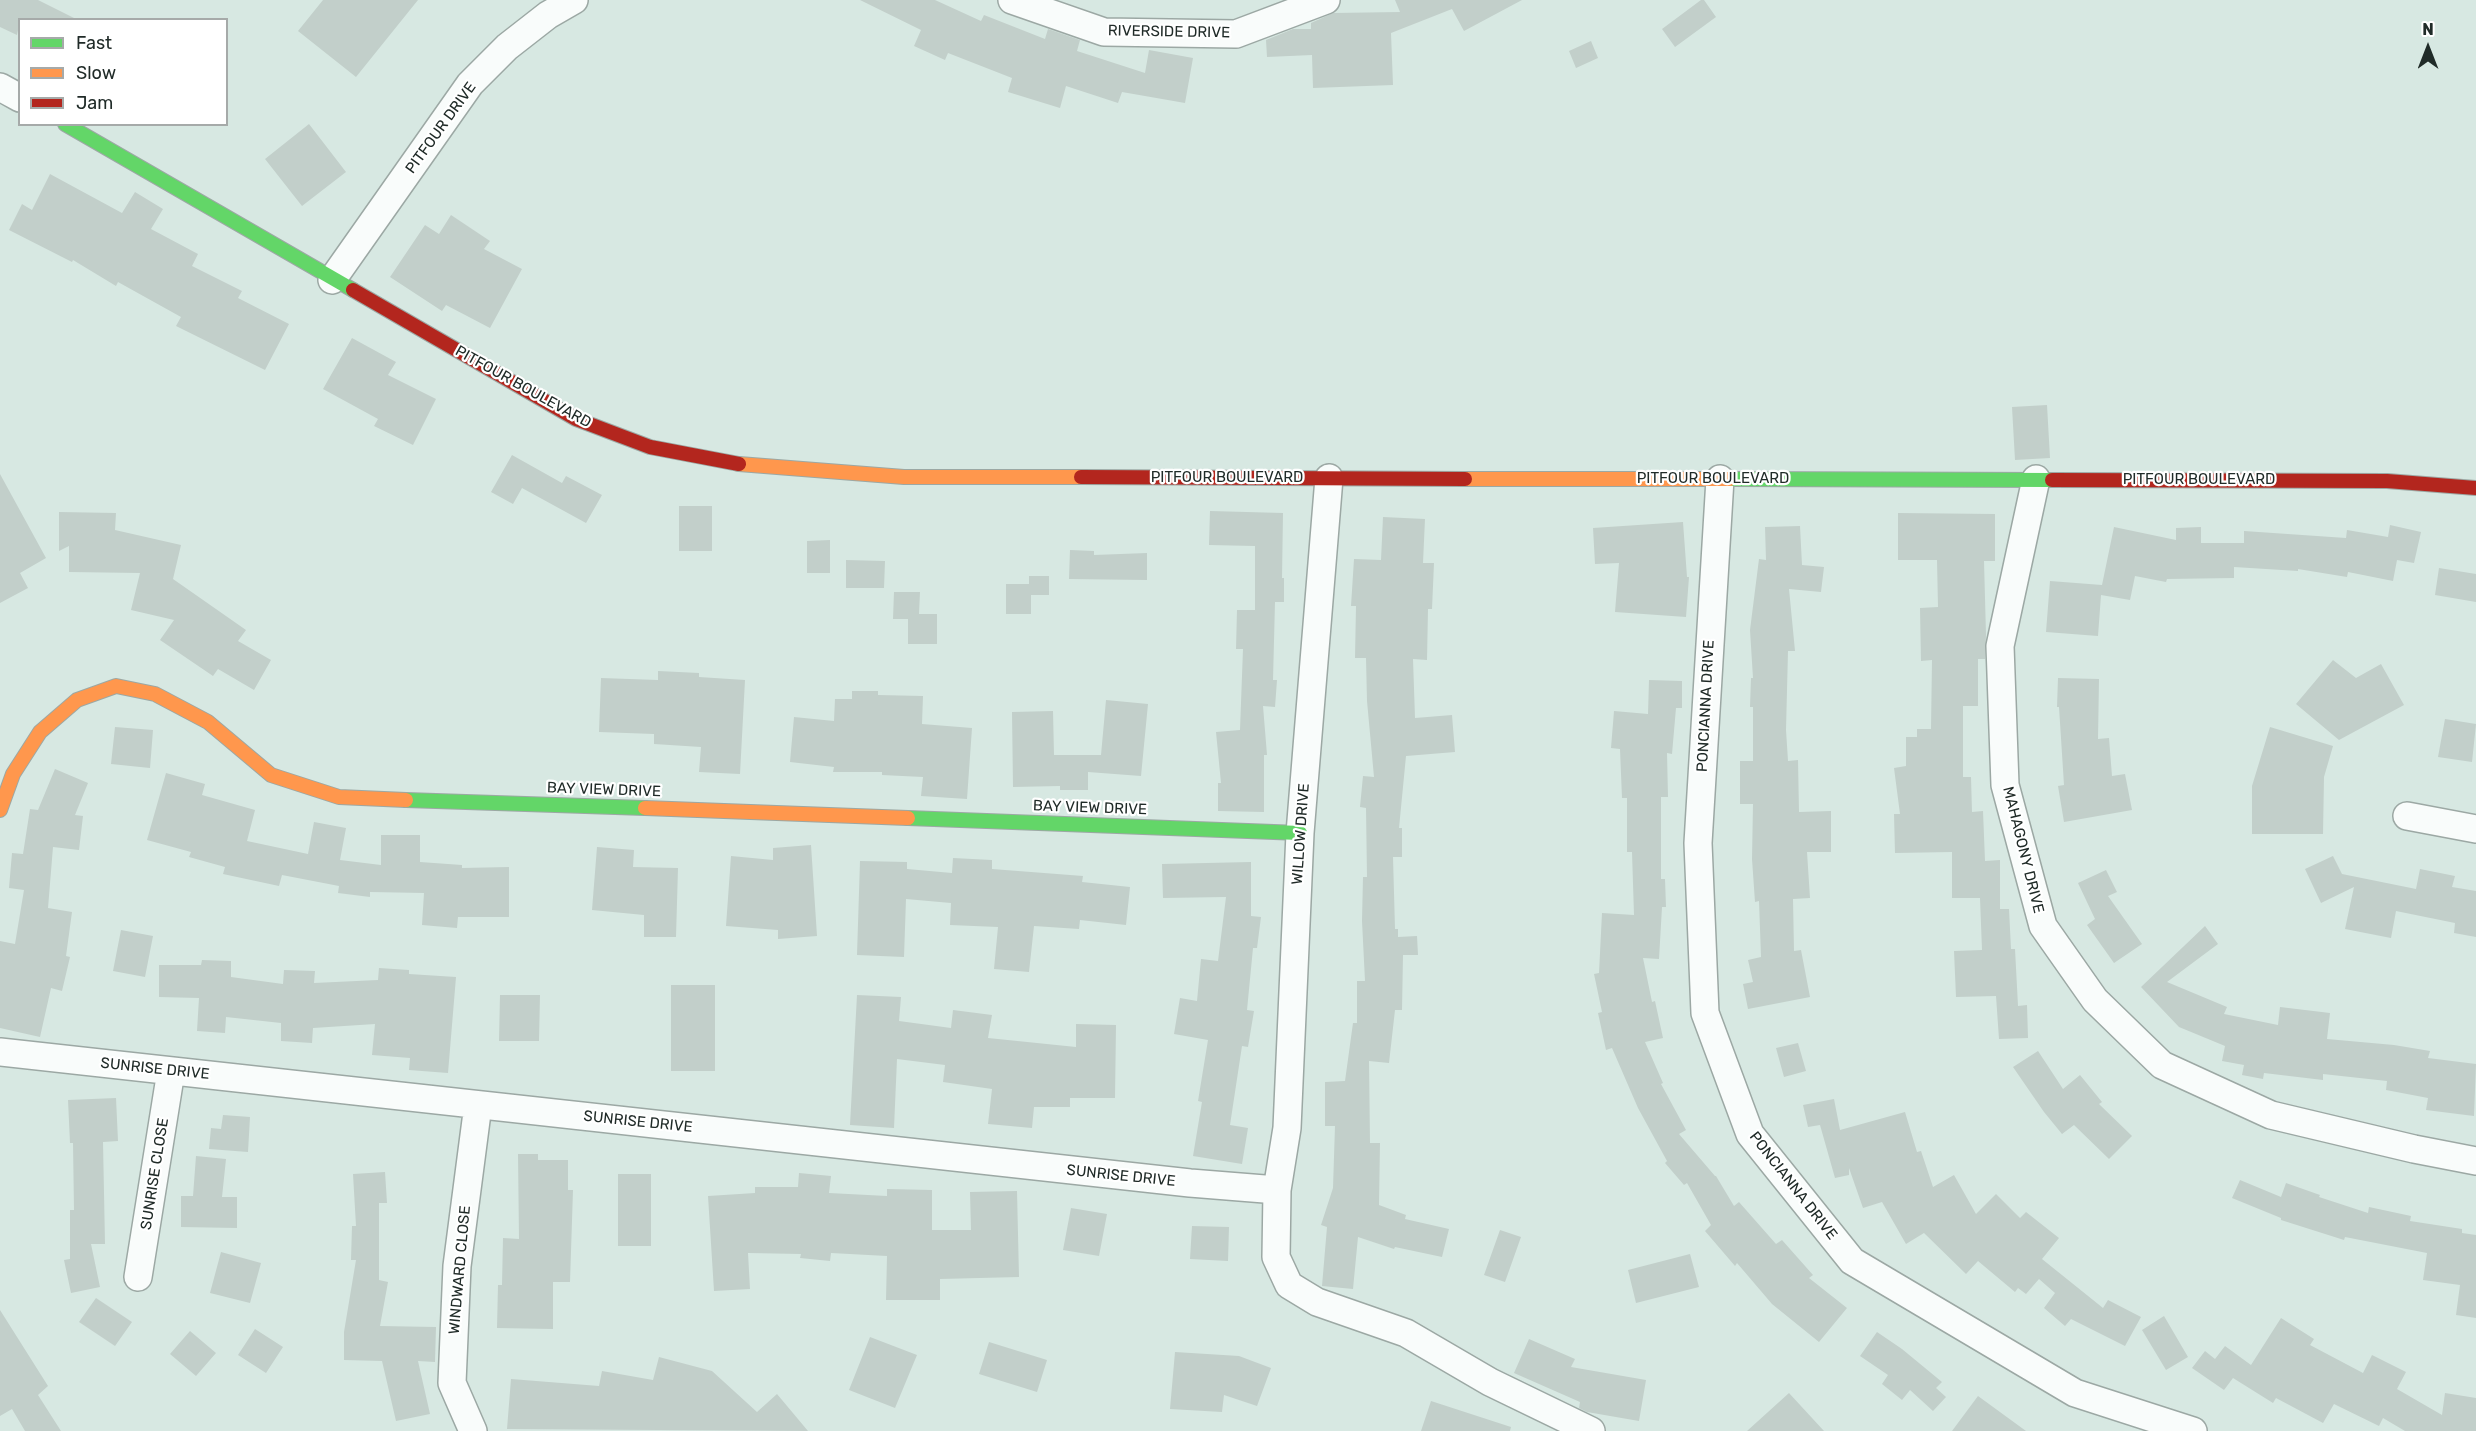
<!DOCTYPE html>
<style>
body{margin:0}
#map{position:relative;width:2476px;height:1431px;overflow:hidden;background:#d7e8e2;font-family:Rubik,sans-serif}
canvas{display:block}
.legend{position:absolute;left:18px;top:18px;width:210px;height:108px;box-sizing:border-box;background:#fff;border:2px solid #a6aaa9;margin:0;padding:8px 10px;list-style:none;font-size:18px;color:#202b28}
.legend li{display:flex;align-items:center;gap:12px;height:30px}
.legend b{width:30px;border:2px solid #a6aaa9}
.north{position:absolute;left:2398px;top:18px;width:60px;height:60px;-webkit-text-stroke:4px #fff;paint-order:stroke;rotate:0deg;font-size:16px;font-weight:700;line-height:24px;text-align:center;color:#202b28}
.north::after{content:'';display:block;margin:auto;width:21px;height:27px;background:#202b28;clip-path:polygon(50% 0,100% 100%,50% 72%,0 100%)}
</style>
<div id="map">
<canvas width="2476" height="1431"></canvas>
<ul class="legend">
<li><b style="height:8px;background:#63d668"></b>Fast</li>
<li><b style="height:8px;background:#ff974d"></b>Slow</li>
<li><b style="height:8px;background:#b3261e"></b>Jam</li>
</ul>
<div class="north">N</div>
</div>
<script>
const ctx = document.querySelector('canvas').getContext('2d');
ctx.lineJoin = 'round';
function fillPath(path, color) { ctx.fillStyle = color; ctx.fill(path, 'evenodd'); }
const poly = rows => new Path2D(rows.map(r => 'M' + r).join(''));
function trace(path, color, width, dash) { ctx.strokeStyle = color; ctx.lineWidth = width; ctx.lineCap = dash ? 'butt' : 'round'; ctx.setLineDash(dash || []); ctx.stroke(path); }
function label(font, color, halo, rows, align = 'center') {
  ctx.font = font + ' Rubik,sans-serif'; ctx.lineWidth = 4.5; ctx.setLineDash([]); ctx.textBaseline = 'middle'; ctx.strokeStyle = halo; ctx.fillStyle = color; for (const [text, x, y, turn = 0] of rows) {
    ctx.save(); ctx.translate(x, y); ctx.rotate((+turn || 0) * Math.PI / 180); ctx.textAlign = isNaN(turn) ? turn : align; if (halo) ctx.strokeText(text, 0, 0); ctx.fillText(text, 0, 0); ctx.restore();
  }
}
const building = poly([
 [0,0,38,0,78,20,20,20,17,35,0,27],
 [323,0,418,0,356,77,298,31],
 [860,0,935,0,981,21,984,15,1045,39,1048,29,1080,40,1077,51,1145,73,1149,50,1193,58,1185,103,1122,92,1118,103,1066,86,1060,108,1008,92,1012,78,948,53,945,60,914,46,921,30],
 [1395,0,1522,0,1464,31,1452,9,1391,33,1393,85,1313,88,1312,55,1267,57,1266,40,1293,29,1311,29,1311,23,1333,13,1400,12],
 [1701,0,1704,0,1716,17,1675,47,1662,29],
 [1591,41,1598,58,1576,68,1569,51],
 [309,124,346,172,302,206,265,159],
 [50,174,122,213,135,192,163,209,151,229,198,254,192,266,242,291,238,298,289,324,265,370,176,326,181,317,118,282,116,286,73,260,72,262,9,230,22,204,32,210],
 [451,215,490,241,484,249,522,269,490,328,446,305,442,311,390,277,425,225,439,234],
 [352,338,396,362,388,375,436,399,413,445,374,426,378,419,323,389],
 [2047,405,2050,458,2015,460,2012,407],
 [512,455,562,483,566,476,602,495,586,523,522,488,513,504,491,492],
 [0,474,46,558,20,573,28,588,0,603],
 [679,506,712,506,712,551,679,551],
 [1210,511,1283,513,1282,578,1284,578,1284,602,1275,602,1273,680,1277,680,1275,707,1263,706,1267,755,1264,755,1264,812,1218,811,1218,783,1221,783,1216,732,1240,730,1243,649,1236,649,1237,610,1255,610,1255,546,1209,545],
 [59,512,116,513,115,530,181,545,173,579,246,630,238,641,271,660,254,690,218,669,213,676,160,640,174,620,131,610,140,573,69,572,69,546,59,551],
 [1898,513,1995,514,1995,561,1984,561,1986,635,1985,659,1978,659,1978,706,1963,706,1963,777,1971,777,1972,812,1983,811,1985,861,2000,860,2000,909,2009,909,2011,949,2015,949,2018,1006,2027,1005,2028,1038,1999,1039,1996,996,1956,997,1954,951,1982,950,1980,898,1952,898,1952,852,1895,853,1894,814,1900,814,1894,768,1906,766,1906,737,1917,737,1917,729,1931,729,1932,660,1921,661,1920,608,1938,607,1937,560,1898,560],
 [1383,517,1425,519,1423,563,1434,563,1432,609,1428,609,1427,660,1413,659,1415,718,1452,715,1455,752,1406,756,1399,828,1402,828,1402,857,1393,857,1395,929,1398,929,1398,937,1417,936,1418,955,1403,955,1402,1010,1395,1010,1389,1063,1369,1061,1370,1143,1380,1143,1379,1205,1406,1215,1405,1219,1449,1229,1442,1257,1395,1247,1394,1249,1358,1237,1353,1289,1322,1286,1327,1227,1321,1225,1333,1188,1335,1126,1325,1126,1325,1082,1345,1081,1353,1023,1357,1023,1357,981,1365,981,1362,921,1363,877,1367,877,1366,808,1360,807,1363,776,1374,777,1367,701,1366,658,1355,658,1356,606,1351,606,1354,559,1381,560],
 [1683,522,1687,577,1689,577,1686,617,1615,612,1619,563,1595,564,1593,528],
 [2390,525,2421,532,2414,563,2397,560,2393,581,2348,572,2347,577,2298,569,2298,571,2234,567,2234,578,2167,579,2166,582,2135,576,2130,600,2101,595,2098,636,2046,632,2050,581,2102,585,2114,527,2176,540,2176,528,2201,527,2201,543,2244,543,2244,531,2346,538,2347,530,2388,537],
 [1800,526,1802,565,1824,567,1821,592,1789,589,1795,651,1788,651,1786,730,1788,761,1798,760,1799,812,1831,811,1831,852,1807,852,1810,898,1793,899,1794,951,1801,950,1810,997,1748,1009,1743,984,1753,982,1748,960,1761,957,1759,901,1755,902,1752,859,1753,804,1740,804,1740,761,1753,761,1753,707,1750,707,1751,678,1753,678,1750,630,1759,559,1766,560,1765,527],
 [830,540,830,573,807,573,807,541],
 [1070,550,1094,551,1094,555,1147,553,1147,580,1069,579],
 [846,560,885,561,884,588,846,588],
 [2439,568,2476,574,2476,602,2435,595],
 [1029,576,1049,576,1049,595,1031,595,1031,614,1006,614,1006,584,1029,584],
 [894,592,920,592,919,614,937,614,937,644,908,644,908,619,893,619],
 [2333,660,2356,678,2381,664,2404,705,2339,740,2296,704],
 [658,671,699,673,699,677,745,680,740,774,699,772,701,747,654,744,654,734,599,732,601,678,658,680],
 [2058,678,2099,679,2098,739,2109,738,2112,776,2125,774,2132,810,2064,822,2058,786,2064,785,2059,707,2057,707],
 [1649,680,1682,681,1682,708,1676,708,1672,754,1667,753,1668,797,1661,797,1661,879,1665,879,1666,907,1662,907,1659,959,1643,958,1652,1002,1655,1001,1663,1038,1645,1042,1663,1083,1661,1084,1686,1130,1679,1134,1715,1176,1716,1176,1734,1206,1739,1202,1776,1244,1782,1240,1813,1275,1809,1278,1847,1308,1819,1342,1772,1304,1737,1263,1735,1266,1705,1231,1711,1225,1687,1183,1684,1185,1665,1163,1667,1161,1638,1108,1612,1048,1606,1050,1598,1013,1602,1012,1594,974,1599,973,1602,913,1634,915,1632,852,1627,852,1627,798,1622,798,1620,749,1611,748,1614,711,1648,714],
 [852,691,878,691,878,695,923,696,922,724,972,728,967,799,921,796,923,777,882,775,882,772,833,772,834,767,790,762,794,717,834,721,835,699,852,699],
 [1106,700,1148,704,1141,776,1088,772,1088,790,1060,790,1060,786,1013,787,1012,712,1053,711,1054,755,1101,755],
 [2445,719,2476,724,2472,762,2438,757],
 [115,727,153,730,150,768,111,764],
 [2270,727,2333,746,2324,777,2323,834,2252,834,2252,786],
 [55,769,88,783,75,815,83,816,79,850,53,847,48,908,72,912,66,956,70,957,62,991,51,988,40,1037,0,1028,0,941,15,944,24,890,9,888,12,853,23,854,30,809,38,810],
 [166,773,205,784,202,795,255,810,247,841,308,854,314,822,346,828,340,860,381,865,381,835,420,835,420,862,462,865,462,868,509,867,509,917,458,917,457,928,422,925,424,893,370,892,370,897,338,893,339,886,282,875,279,886,223,874,225,867,189,857,191,852,147,840],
 [811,845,817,936,778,939,778,930,726,926,731,856,773,860,773,848],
 [597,847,634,850,633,867,678,868,676,937,644,937,644,915,592,910],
 [2333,856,2342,874,2416,889,2420,869,2455,876,2452,887,2476,891,2476,937,2454,933,2455,923,2396,911,2391,938,2345,929,2354,887,2321,903,2305,869],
 [953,858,992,860,992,869,1083,876,1082,882,1130,887,1126,925,1080,920,1079,929,1034,926,1029,972,994,969,998,927,950,925,951,903,906,899,904,957,857,955,860,861,907,862,907,869,952,873],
 [1251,862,1251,916,1261,917,1257,948,1253,948,1247,1010,1254,1011,1248,1047,1242,1046,1230,1125,1248,1128,1242,1164,1193,1156,1202,1102,1198,1101,1208,1040,1174,1034,1180,998,1197,1001,1201,959,1218,961,1226,897,1163,898,1162,864],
 [2106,870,2117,892,2108,896,2142,944,2114,963,2087,925,2095,919,2078,883],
 [2205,926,2218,944,2167,982,2227,1007,2224,1014,2278,1025,2280,1007,2330,1013,2327,1039,2394,1045,2430,1051,2428,1058,2476,1064,2474,1116,2426,1110,2428,1098,2386,1090,2387,1081,2323,1074,2323,1080,2264,1073,2263,1079,2242,1075,2244,1065,2222,1061,2225,1046,2179,1027,2141,987],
 [121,930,153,936,145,977,113,971],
 [202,960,231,961,231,977,283,984,284,970,315,971,314,983,378,980,379,968,409,970,409,974,456,977,448,1073,409,1070,410,1058,372,1055,375,1024,313,1028,312,1043,281,1041,281,1023,226,1017,225,1033,197,1031,199,998,159,997,159,965,201,965],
 [671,985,715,985,715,1071,671,1071],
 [500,995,540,995,539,1041,499,1041],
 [857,995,901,997,899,1021,951,1028,953,1010,992,1015,988,1038,1076,1047,1076,1024,1116,1025,1115,1098,1070,1098,1070,1107,1034,1107,1032,1128,988,1124,992,1089,943,1082,945,1065,897,1059,894,1128,850,1125],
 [1798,1043,1806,1071,1784,1077,1776,1048],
 [2038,1051,2063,1089,2080,1075,2102,1102,2099,1104,2132,1136,2109,1159,2074,1125,2062,1134,2044,1112,2013,1067],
 [116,1098,118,1141,103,1142,105,1244,91,1244,100,1287,71,1293,64,1260,70,1259,70,1210,74,1210,73,1143,70,1143,68,1100],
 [1834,1099,1840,1130,1905,1112,1917,1152,1921,1151,1933,1187,1954,1175,1976,1214,1996,1194,2020,1218,2026,1212,2059,1238,2042,1259,2103,1308,2108,1300,2141,1317,2125,1346,2071,1319,2065,1326,2044,1308,2055,1293,2039,1279,2026,1294,2018,1288,2015,1292,1978,1261,1966,1274,1924,1233,1906,1244,1882,1202,1863,1208,1849,1168,1849,1175,1835,1178,1820,1125,1808,1127,1803,1105],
 [223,1115,250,1117,248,1152,209,1149,211,1128,221,1129],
 [518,1154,538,1154,538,1160,568,1160,568,1190,573,1190,570,1282,553,1282,553,1329,497,1328,498,1285,502,1285,503,1238,519,1239],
 [196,1156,226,1159,222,1197,237,1197,237,1228,181,1227,181,1196,193,1196],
 [385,1172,387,1203,379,1203,379,1280,388,1282,380,1326,436,1327,435,1362,418,1361,430,1414,396,1421,382,1361,344,1360,344,1332,356,1260,351,1260,352,1226,356,1226,353,1174],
 [799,1173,831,1176,829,1193,887,1196,887,1189,932,1190,932,1230,971,1230,970,1192,1017,1191,1019,1277,940,1279,940,1300,886,1300,887,1256,831,1253,830,1261,800,1258,801,1254,748,1253,750,1289,714,1291,708,1196,755,1193,755,1187,798,1187],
 [618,1174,651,1174,651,1246,618,1246],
 [2240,1180,2281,1197,2286,1183,2320,1195,2319,1197,2368,1213,2369,1207,2411,1216,2410,1221,2462,1229,2462,1233,2476,1235,2476,1318,2456,1315,2460,1285,2423,1280,2427,1253,2345,1237,2344,1240,2281,1220,2281,1218,2232,1198],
 [1071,1208,1107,1214,1099,1256,1063,1250],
 [1192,1226,1229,1227,1228,1261,1190,1259],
 [1500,1230,1521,1237,1505,1282,1484,1275],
 [221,1252,261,1263,250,1303,210,1293],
 [1690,1254,1699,1287,1636,1303,1628,1270],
 [96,1298,132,1322,115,1346,79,1322],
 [0,1310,48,1386,38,1395,61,1431,25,1431,12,1409,0,1416],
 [2164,1316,2188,1357,2166,1370,2142,1330],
 [2281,1318,2314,1339,2310,1345,2363,1373,2372,1355,2406,1372,2397,1389,2442,1415,2445,1393,2476,1398,2476,1431,2405,1431,2383,1418,2379,1426,2334,1404,2323,1423,2276,1398,2273,1403,2233,1378,2224,1390,2192,1368,2205,1351,2215,1359,2225,1346,2251,1365],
 [255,1329,283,1347,266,1373,238,1355],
 [190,1331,216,1353,196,1376,170,1354],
 [1877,1332,1902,1349,1942,1382,1936,1388,1946,1397,1933,1411,1910,1390,1902,1400,1882,1384,1888,1375,1860,1356],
 [870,1337,917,1355,895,1408,849,1390],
 [1529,1339,1575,1359,1571,1367,1646,1380,1639,1421,1587,1412,1579,1408,1580,1402,1514,1373],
 [989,1342,1047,1360,1037,1392,979,1374],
 [1175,1352,1239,1356,1271,1368,1257,1406,1224,1395,1222,1412,1170,1409],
 [659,1357,712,1371,757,1412,777,1394,808,1431,507,1429,511,1379,599,1386,602,1371,653,1380],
 [1789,1393,1824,1431,1747,1431],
 [1978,1396,2026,1431,1952,1431],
 [1431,1401,1511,1427,1510,1431,1421,1431]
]);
const street = poly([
 [1012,0,1104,32,1236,34,1326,0],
 [0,87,20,98],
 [332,280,470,84,507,47,548,15,574,0],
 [1329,478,1300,833,1287,1128,1277,1190,1276,1257,1289,1285,1317,1302,1406,1333,1490,1382,1591,1431],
 [1720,479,1698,843,1705,1013,1750,1134,1852,1261,2075,1393,2193,1431],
 [2036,479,2000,646,2005,785,2043,926,2095,1000,2162,1065,2271,1115,2414,1149,2476,1161],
 [2407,816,2476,829],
 [0,1052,1190,1183,1277,1190],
 [138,1277,171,1071],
 [473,1431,452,1383,457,1266,478,1105]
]);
const fast = poly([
 [65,124,353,290],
 [1730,479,2052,480],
 [406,800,645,808],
 [908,818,1300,833]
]);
const slow = poly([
 [739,464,904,477,1081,477],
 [1465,479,1730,479],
 [645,808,908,818],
 [0,810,13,774,40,732,77,700,116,686,155,694,208,722,271,775,339,797,406,800]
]);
const jam = poly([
 [353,290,576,419,650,447,739,464],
 [1081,477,1465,479],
 [2052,480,2387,481,2476,488]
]);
const streetNames = [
 ["RIVERSIDE DRIVE",1169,32,1],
 ["PITFOUR DRIVE",441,128,-54],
 ["PITFOUR BOULEVARD",523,387,29],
 ["PITFOUR BOULEVARD",1227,478],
 ["PITFOUR BOULEVARD",1713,479],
 ["PITFOUR BOULEVARD",2199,480],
 ["PONCIANNA DRIVE",1706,706,-87],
 ["BAY VIEW DRIVE",604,790,2],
 ["BAY VIEW DRIVE",1090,808,2],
 ["WILLOW DRIVE",1301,834,-86],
 ["MAHAGONY DRIVE",2023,850,76],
 ["SUNRISE DRIVE",155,1069,6],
 ["SUNRISE DRIVE",638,1122,6],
 ["SUNRISE CLOSE",155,1174,-81],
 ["SUNRISE DRIVE",1121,1176,6],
 ["PONCIANNA DRIVE",1793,1186,52],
 ["WINDWARD CLOSE",460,1270,-85]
];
fillPath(building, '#c2cfca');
trace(street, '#9ca8a4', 30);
trace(fast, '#9ca8a4', 16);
trace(slow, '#9ca8a4', 16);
trace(jam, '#9ca8a4', 16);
trace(street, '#f9fcfb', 27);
trace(fast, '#63d668', 14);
trace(slow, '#ff974d', 14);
trace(jam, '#b3261e', 14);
label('15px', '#202b28', '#fff', streetNames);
</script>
